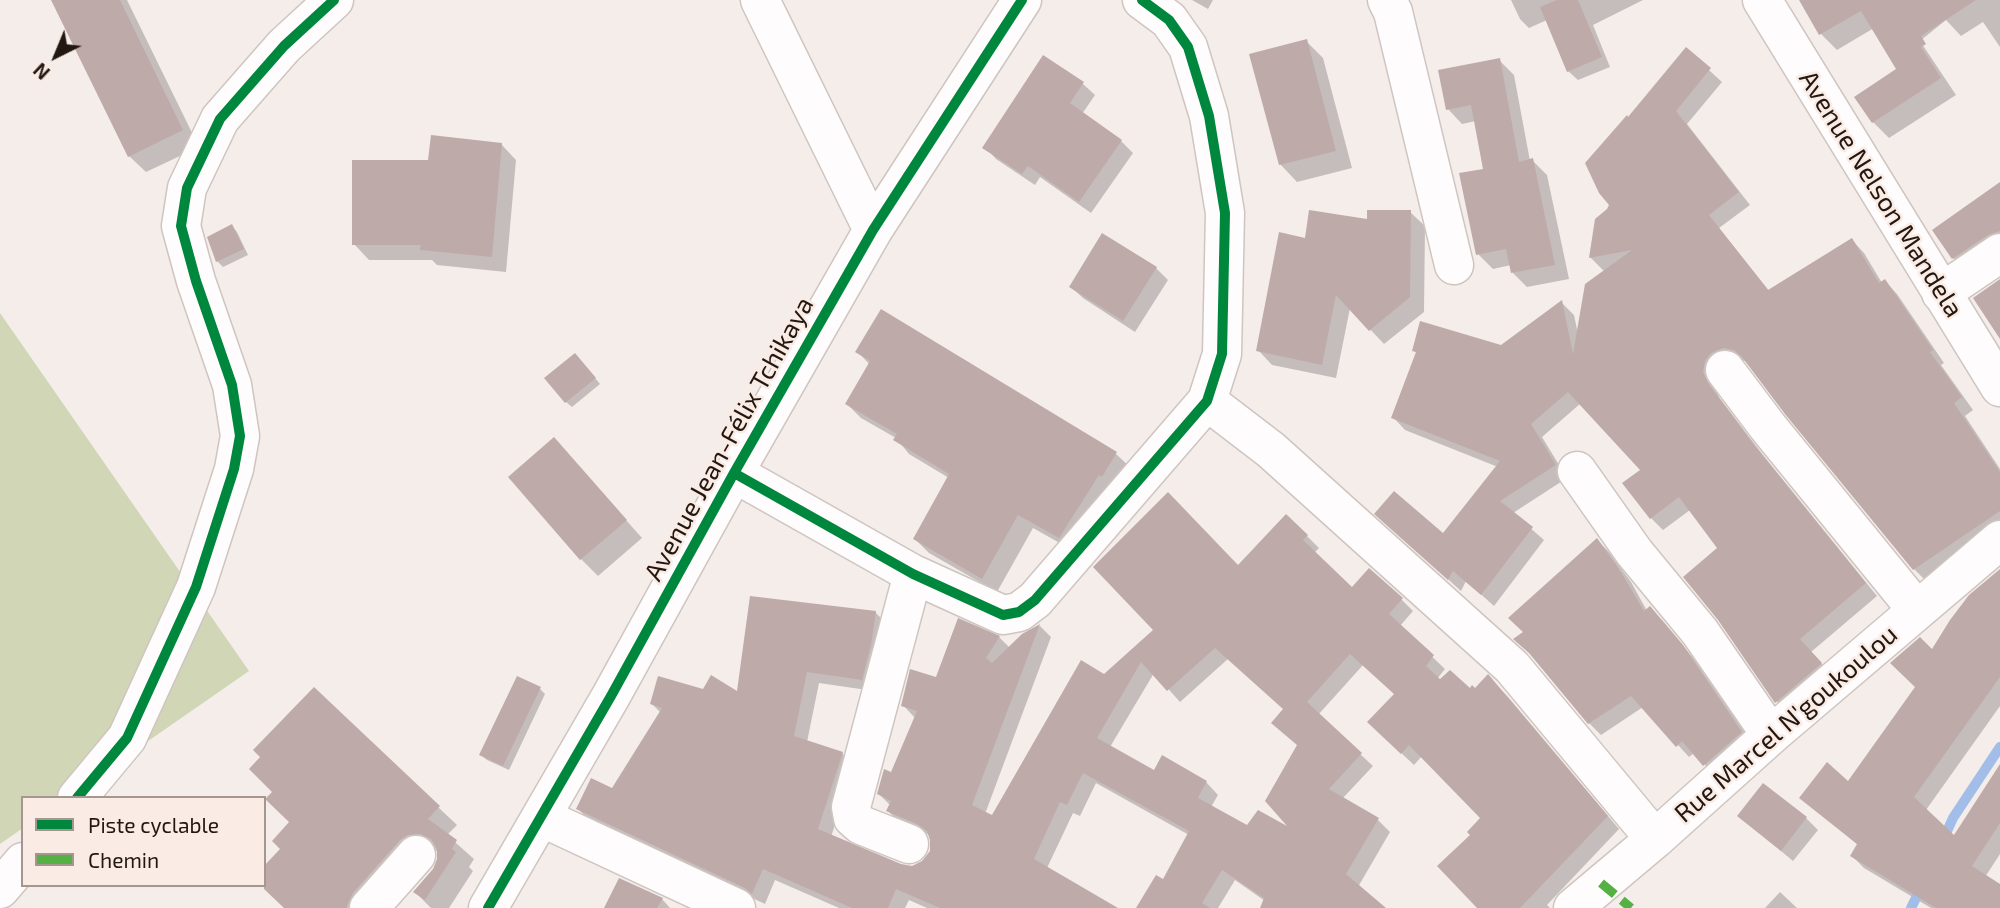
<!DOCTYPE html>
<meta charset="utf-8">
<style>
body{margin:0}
#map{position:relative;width:2000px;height:908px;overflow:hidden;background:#f5edea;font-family:"Exo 2",sans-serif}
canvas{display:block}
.legend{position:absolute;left:21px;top:796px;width:245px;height:91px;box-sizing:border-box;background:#faece5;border:2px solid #a49790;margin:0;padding:9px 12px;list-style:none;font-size:21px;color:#231711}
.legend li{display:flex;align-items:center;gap:14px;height:35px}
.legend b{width:35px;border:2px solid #a49790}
.north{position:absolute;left:21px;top:21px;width:70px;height:70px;-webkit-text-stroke:5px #faece5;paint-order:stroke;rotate:223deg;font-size:19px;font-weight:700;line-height:28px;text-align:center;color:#231711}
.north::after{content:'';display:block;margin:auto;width:24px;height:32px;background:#231711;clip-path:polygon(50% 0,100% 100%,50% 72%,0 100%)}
</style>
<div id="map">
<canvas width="2000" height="908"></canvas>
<ul class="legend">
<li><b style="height:9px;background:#00873e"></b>Piste cyclable</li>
<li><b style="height:9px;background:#55b144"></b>Chemin</li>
</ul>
<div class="north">N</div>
</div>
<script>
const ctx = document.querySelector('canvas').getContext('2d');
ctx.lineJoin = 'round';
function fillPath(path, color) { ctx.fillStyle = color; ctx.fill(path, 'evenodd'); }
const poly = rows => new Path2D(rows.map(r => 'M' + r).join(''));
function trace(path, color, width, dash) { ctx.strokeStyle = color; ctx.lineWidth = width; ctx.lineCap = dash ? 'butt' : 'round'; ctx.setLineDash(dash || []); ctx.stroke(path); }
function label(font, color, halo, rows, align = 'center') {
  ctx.font = font + ' "Exo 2",sans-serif'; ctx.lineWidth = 5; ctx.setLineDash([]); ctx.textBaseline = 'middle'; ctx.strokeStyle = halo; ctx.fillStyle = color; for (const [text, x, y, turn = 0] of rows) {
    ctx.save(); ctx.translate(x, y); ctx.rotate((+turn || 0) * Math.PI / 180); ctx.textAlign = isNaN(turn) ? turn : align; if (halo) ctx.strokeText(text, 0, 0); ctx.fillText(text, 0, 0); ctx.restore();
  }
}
const green = poly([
 [0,313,249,671,66,798,23,798,23,828,0,844]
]);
const shadow = poly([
 [53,0,127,0,199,147,146,172,129,156],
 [1192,0,1213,0,1208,9],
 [1511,0,1643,0,1593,25,1610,67,1578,80,1568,71,1547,20,1529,28,1520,19],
 [1801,0,2000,0,2000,47,1983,22,1961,36,1946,20,1920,41,1956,95,1889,138,1873,122,1857,97,1899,70,1874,28,1837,50,1821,34],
 [1306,41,1323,58,1352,168,1297,182,1280,164],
 [1686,49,1722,82,1687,124,1750,205,1719,228,1770,292,1852,240,1864,253,1882,283,1885,281,1897,294,1944,363,1941,365,1973,410,1965,416,2000,469,2000,531,1926,581,1914,569,1747,361,1735,360,1715,387,1719,397,1763,455,1877,596,1811,652,1833,676,1789,714,1777,702,1720,548,1690,510,1663,530,1651,518,1625,483,1642,470,1581,403,1542,437,1567,478,1513,513,1544,540,1494,606,1466,581,1461,591,1389,526,1444,535,1498,467,1405,430,1393,417,1418,354,1414,351,1501,347,1562,303,1574,315,1578,334,1605,272,1591,258,1597,220,1608,211,1628,119],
 [1044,58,1083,84,1095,95,1082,114,1121,141,1133,153,1091,213,1040,177,1035,185,996,159,985,147],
 [1499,60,1514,75,1530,161,1532,160,1547,175,1569,279,1527,287,1513,273,1511,265,1493,269,1478,254,1485,170,1476,121,1462,124,1448,109],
 [501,144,516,160,506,272,437,265,432,260,369,260,354,244,430,162],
 [2000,185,2000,247,1965,270,1953,258],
 [1410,212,1425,226,1424,312,1384,344,1350,308,1336,378,1272,365,1258,350,1306,240],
 [232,226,237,232,248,255,223,267,217,261],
 [1156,268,1168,280,1135,332,1083,298,1071,287],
 [882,311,1116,454,1131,468,1074,551,1033,528,997,592,929,553,915,539,949,478,909,454,896,438,861,418,847,404,870,365,857,351],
 [581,361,600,384,572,407,566,402],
 [554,439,642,538,598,576,581,559],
 [1307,536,1319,548,1314,553,1352,590,1401,599,1413,611,1400,626,1445,669,1437,679,1475,691,1488,677,1508,697,1619,829,1547,905,1550,908,1478,908,1473,835,1482,818,1422,756,1414,765,1381,734,1396,694,1363,665,1318,715,1373,766,1342,799,1378,820,1390,832,1358,887,1383,908,1262,908,1265,901,1235,880,1218,908,1138,908,1163,881,1189,835,1096,783,1080,816,1073,813,1047,868,1115,908,927,908,909,900,905,908,839,908,775,880,765,904,590,821,578,809,613,790,661,713,652,704,704,691,739,694,875,612,887,624,874,691,819,683,807,742,842,753,854,766,831,837,901,866,913,867,924,862,931,852,930,835,900,823,888,811,891,806,879,794,892,774,915,718,903,705,999,637,1010,648,1023,635,1040,626,1051,637,985,814,993,817,1104,676,1238,567],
 [1229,658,1285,709,1298,746,1293,832,1247,827,1211,807,1218,795,1206,782,1155,772,1110,747,1154,673,1180,702],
 [1597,540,1609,552,1631,582,1647,611,1662,620,1694,659,1753,744,1716,777,1694,753,1689,757,1643,707,1601,735,1589,723,1525,633],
 [2000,571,2000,706,1926,810,1955,837,2000,767,2000,854,1965,908,1931,908,1864,868,1852,856,1858,845,1802,798,1849,784,1917,687,1933,652],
 [540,689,545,694,509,770,487,760,481,755],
 [314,690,457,825,447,835,474,859,469,867,473,871,449,908,431,908,415,892,434,870,439,859,439,851,428,851,373,908,286,908,262,885,283,849,291,822,274,792],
 [1739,816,1806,818,1818,830,1793,861],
 [1780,892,1797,908,1765,908],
 [662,899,670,908,606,908]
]);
const stream = poly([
 [1943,840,1953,818,2000,747],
 [1911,908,1922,886]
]);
const building = poly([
 [51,0,120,0,183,130,128,157],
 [1557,0,1578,0,1602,57,1567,72,1540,7],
 [1799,0,1976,0,1921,36,1926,44,1921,47,1941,78,1872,123,1854,97,1896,69,1861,11,1819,35],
 [1307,39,1336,151,1279,165,1249,54],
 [1686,47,1711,68,1676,111,1739,192,1709,215,1768,290,1852,238,1879,283,1885,279,1933,350,1930,352,1962,397,1954,403,2000,472,2000,511,1913,570,1785,414,1742,357,1734,350,1723,348,1711,353,1705,361,1703,372,1708,383,1751,441,1866,583,1800,639,1822,663,1775,703,1718,620,1683,577,1717,548,1679,497,1650,519,1622,483,1640,470,1568,392,1531,424,1556,465,1500,501,1533,527,1481,595,1453,571,1448,580,1374,514,1394,491,1443,533,1500,461,1391,418,1416,352,1412,351,1420,321,1501,345,1562,300,1573,354,1585,284,1632,250,1589,258,1595,219,1607,209,1609,205,1599,193,1585,163,1627,115,1628,117],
 [1043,55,1084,82,1070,103,1122,140,1079,202,1028,166,1022,174,982,148],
 [1500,58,1519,162,1533,158,1555,265,1511,273,1506,249,1476,255,1459,173,1483,169,1471,105,1446,110,1438,70],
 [431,135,502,143,492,257,420,250,421,245,352,245,352,160,428,160],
 [2000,182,2000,231,1988,235,1952,259,1932,230],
 [1309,210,1367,219,1367,210,1411,210,1410,297,1369,331,1336,295,1322,365,1256,351,1279,232,1305,238],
 [232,224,244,249,216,262,207,237],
 [1102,233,1157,267,1123,321,1069,287],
 [2000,279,2000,339,1973,298],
 [881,309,1117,452,1102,477,1099,475,1059,538,1018,515,982,579,913,539,949,474,893,440,897,434,845,404,870,361,855,352],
 [575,353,596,378,565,403,544,378],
 [554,437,627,520,580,560,508,477],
 [1168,492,1238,565,1286,514,1308,535,1303,540,1352,587,1369,568,1403,598,1389,614,1434,655,1426,666,1440,679,1450,670,1470,688,1472,685,1475,688,1488,674,1608,816,1520,908,1477,908,1437,866,1470,835,1467,832,1480,818,1409,745,1401,754,1367,722,1394,694,1350,654,1307,702,1362,753,1329,789,1379,818,1346,874,1386,908,1260,908,1264,898,1222,870,1202,903,1210,908,1136,908,1156,875,1163,879,1189,831,1083,773,1067,805,1060,802,1034,859,1118,908,940,908,896,889,888,908,852,908,763,869,752,894,745,888,576,809,591,778,612,788,662,708,650,704,658,676,703,689,711,675,737,691,750,596,876,611,871,645,862,680,807,672,794,736,843,752,818,829,901,864,912,866,922,861,930,851,930,840,927,831,917,824,886,811,891,801,877,794,884,769,891,772,917,711,901,706,910,669,936,677,958,618,1000,636,986,658,992,663,1022,634,1040,624,972,805,992,815,1081,660,1104,674,1153,630,1093,567],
 [1215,648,1283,709,1271,723,1297,745,1265,801,1287,826,1258,810,1247,825,1198,798,1207,781,1162,755,1154,770,1097,738,1141,662,1167,691],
 [1597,538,1619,569,1644,611,1650,606,1683,645,1742,732,1703,766,1682,741,1676,747,1631,696,1588,724,1529,653,1513,639,1523,632,1508,618],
 [2000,569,2000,677,1914,797,1954,835,2000,764,2000,823,1972,866,2000,884,2000,908,1936,908,1850,856,1857,844,1799,798,1827,762,1848,781,1915,687,1890,663,1920,637,1932,649,1950,620,1969,595],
 [517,676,541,687,503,766,479,755],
 [314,687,440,806,428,819,457,840,452,849,456,852,425,900,413,892,433,869,437,859,437,849,431,839,420,834,408,835,400,840,353,893,346,908,284,908,264,889,264,866,280,849,272,841,289,822,265,799,272,792,249,769,260,757,253,750],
 [1763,783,1807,817,1781,851,1737,816],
 [619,878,663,898,657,908,604,908]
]);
const minor = poly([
 [760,0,873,230],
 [1387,0,1393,12,1454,265],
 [1762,0,2000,387],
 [1941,293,2000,253],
 [1725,370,1768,427,1917,610],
 [1207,401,1271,450,1512,667,1655,839],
 [1577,471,1634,552,1700,632,1771,735],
 [734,473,913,574,1003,615,1019,612,1035,600,1207,401,1222,354,1225,213,1209,116,1188,47,1169,20,1142,0],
 [77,798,127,738,196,587,234,469,240,436,232,385,196,281,181,226,187,188,220,119,284,46,334,0],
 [541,817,736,908],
 [909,844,861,825,853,818,851,807,913,574],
 [0,889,23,862],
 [369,908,416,855],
 [488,908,611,696,734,473,873,230,1022,0],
 [1573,908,1655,839,1771,735,2000,540]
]);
const quiet = poly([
 [1601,883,1631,908]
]);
const cycleway = poly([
 [734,473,913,574,1003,615,1019,612,1035,600,1207,401,1222,354,1225,213,1209,116,1188,47,1169,20,1142,0],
 [77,798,127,738,196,587,234,469,240,436,232,385,196,281,181,226,187,188,220,119,284,46,334,0],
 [488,908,611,696,734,473,873,230,1022,0]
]);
const streetNames = [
 ["Avenue Nelson Mandela",1881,194,58],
 ["Avenue Jean-Félix Tchikaya",729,439,-61],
 ["Rue Marcel N'goukoulou",1786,724,-41]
];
fillPath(green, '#d1d6b6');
fillPath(shadow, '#0003');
trace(stream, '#a2bee8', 10);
fillPath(building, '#bdaaa9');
trace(minor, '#cec5c0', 41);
trace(minor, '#fefcfc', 38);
trace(quiet, '#55b144', 9, [18, 9]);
trace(cycleway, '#00873e', 10);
label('26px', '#231711', '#faece5', streetNames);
</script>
